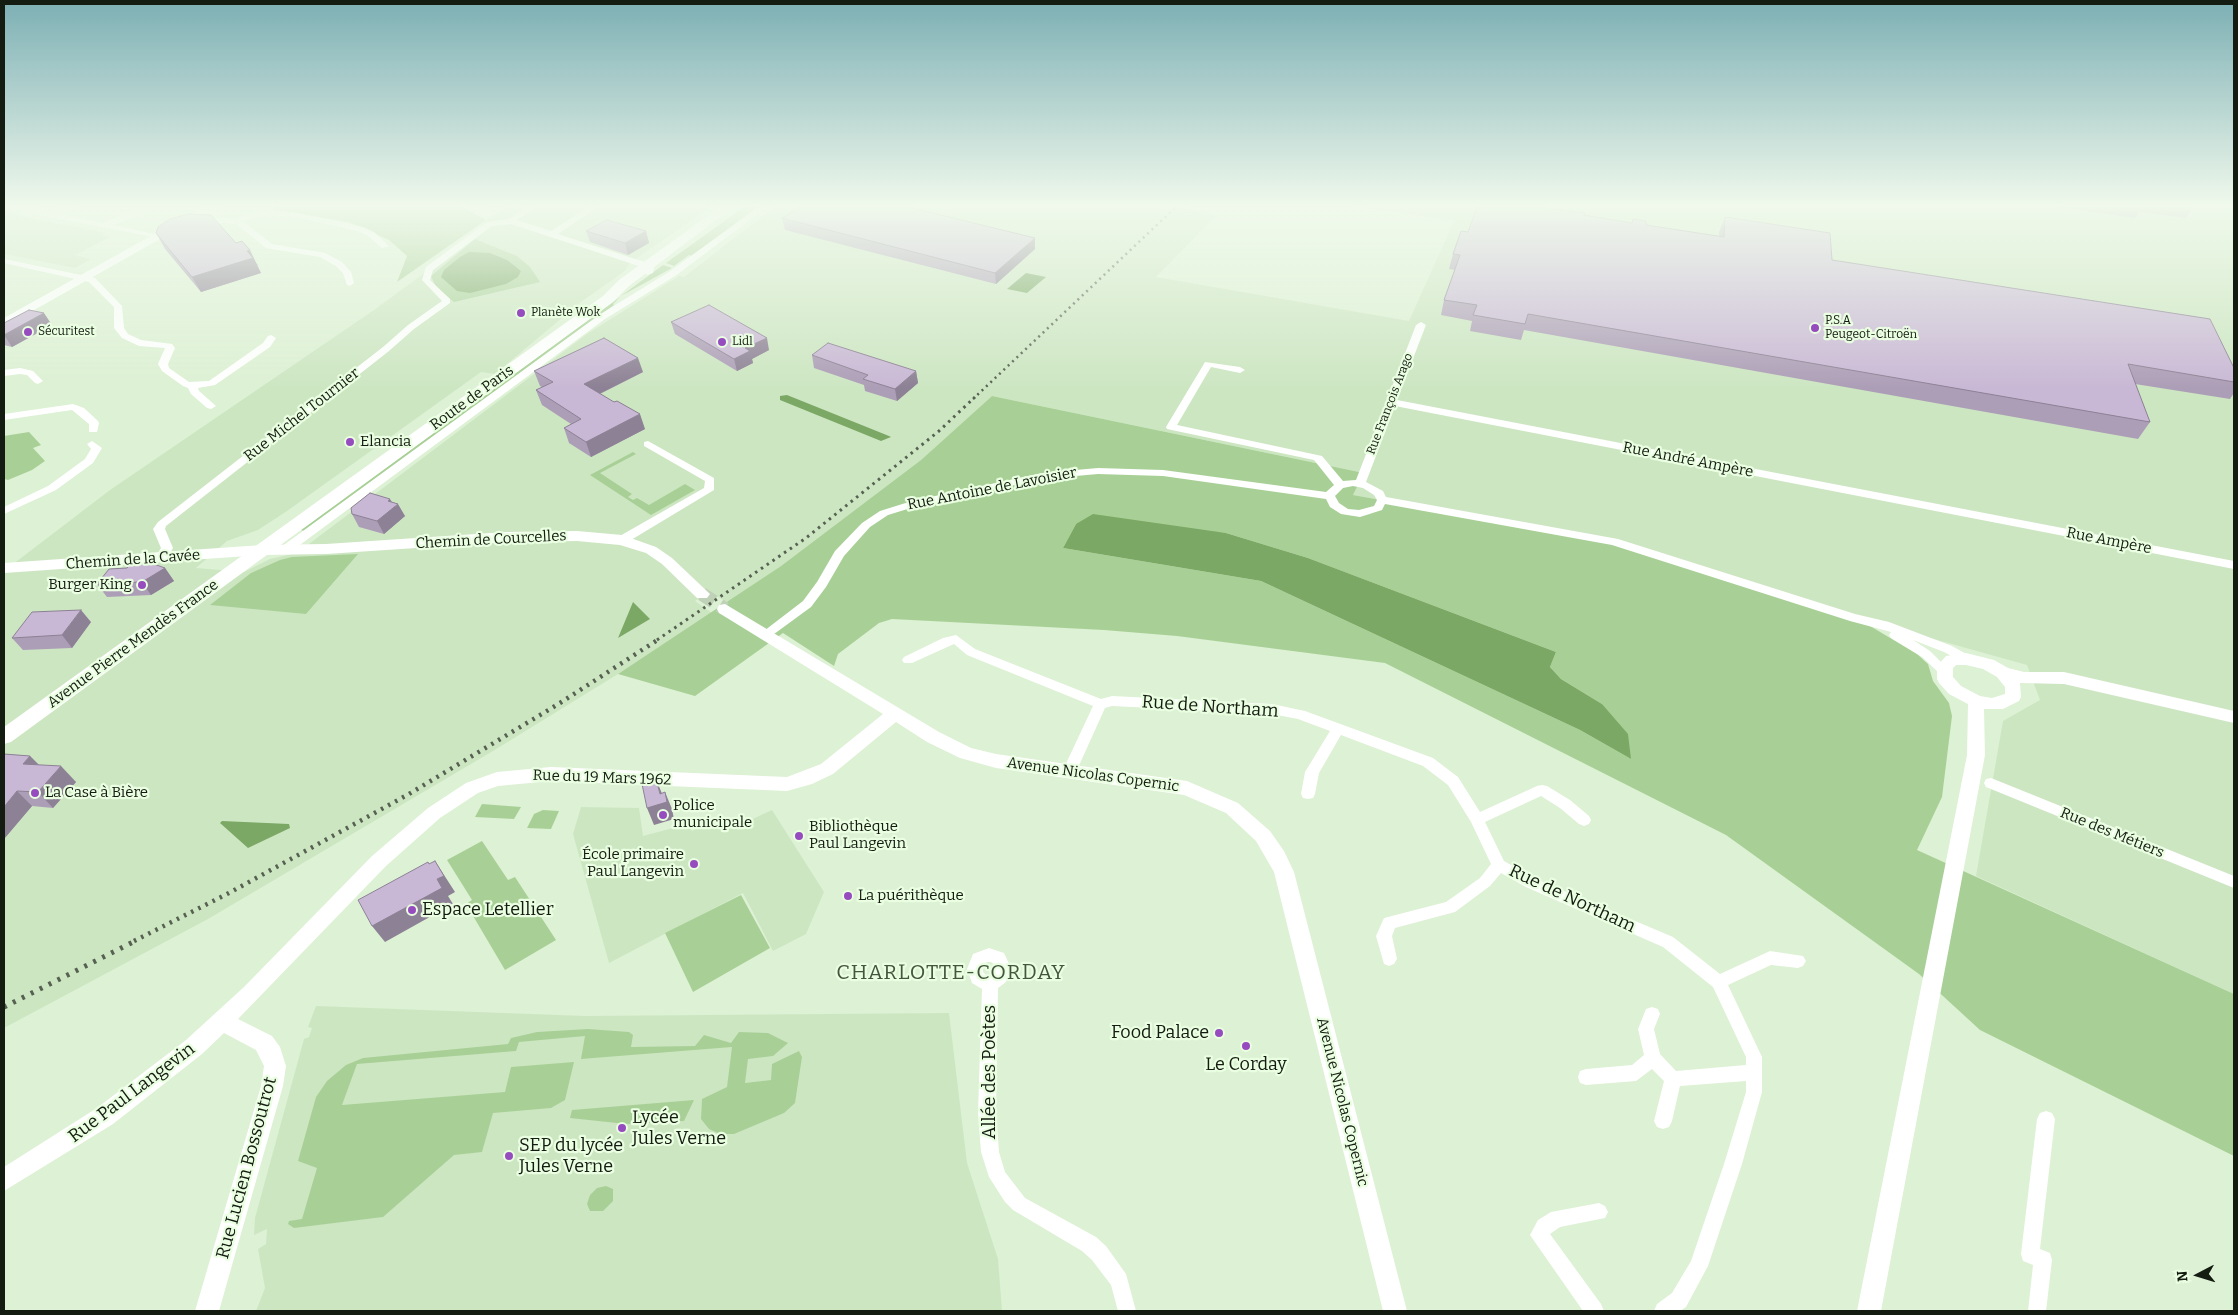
<!DOCTYPE html>
<meta charset="utf-8">
<style>
body{margin:0}
#map{position:relative;width:2238px;height:1315px;overflow:hidden;background:#ddf1d4;font-family:Bitter,serif}
canvas{display:block}
.frame{position:absolute;inset:0;border:5px solid #141b11;pointer-events:none}
.north{position:absolute;left:2173px;top:1250px;width:50px;height:50px;-webkit-text-stroke:4px #eaffe1;paint-order:stroke;rotate:265deg;font-size:14px;font-weight:700;line-height:20px;text-align:center;color:#141b11}
.north::after{content:'';display:block;margin:auto;width:18px;height:22px;background:#141b11;clip-path:polygon(50% 0,100% 100%,50% 72%,0 100%)}
</style>
<div id="map">
<canvas width="2238" height="1315"></canvas>
<div class="frame"></div>
<div class="north">N</div>
</div>
<script>
const ctx = document.querySelector('canvas').getContext('2d');
ctx.lineJoin = 'round';
function fillPath(path, color) { ctx.fillStyle = color; ctx.fill(path, 'evenodd'); }
const poly = rows => new Path2D(rows.map(r => 'M' + r).join(''));
function trace(path, color, width, dash) { ctx.strokeStyle = color; ctx.lineWidth = width; ctx.lineCap = dash ? 'butt' : 'round'; ctx.setLineDash(dash || []); ctx.stroke(path); }
function label(font, color, halo, rows, align = 'center') {
  ctx.font = font + ' Bitter,serif'; ctx.lineWidth = 4.5; ctx.setLineDash([]); ctx.textBaseline = 'middle'; ctx.strokeStyle = halo; ctx.fillStyle = color; for (const [text, x, y, turn = 0] of rows) {
    ctx.save(); ctx.translate(x, y); ctx.rotate((+turn || 0) * Math.PI / 180); ctx.textAlign = isNaN(turn) ? turn : align; if (halo) ctx.strokeText(text, 0, 0); ctx.fillText(text, 0, 0); ctx.restore();
  }
}
const built = poly([
 [4,204,24,217,106,233,102,235,110,237,75,255,91,259,75,268,4,254],
 [511,204,715,204,630,263,625,271,581,302,495,374,481,372,287,511,258,530,227,541,196,568,244,572,270,559,297,553,587,334,679,276,684,277,778,204,1191,204,1187,208,1216,216,1156,277,1409,321,1454,221,1341,204,2234,204,2234,994,1976,876,2003,721,2040,700,2027,665,1855,617,1614,542,1353,495,1364,473,992,396,921,460,781,566,727,602,709,592,695,601,712,613,618,674,493,751,208,919,4,1028,4,571,110,490,374,310,475,236,486,220],
 [581,807,639,808,643,836,688,824,692,831,722,816,731,829,772,810,824,892,806,934,773,951,743,893,609,963,573,834],
 [316,1006,585,1016,949,1013,967,1163,998,1259,1002,1311,256,1311,265,1288,258,1249,266,1244,267,1229,254,1235,255,1218,304,1039,309,1037,312,1028,308,1027]
]);
const green = poly([
 [270,204,457,204,486,220,397,282,407,256,389,240,349,222,274,210,275,207,268,205],
 [748,204,762,204,693,256,689,255,674,266,666,263],
 [475,239,517,256,530,267,540,282,454,302,436,287,431,276],
 [663,265,672,268,621,296],
 [620,297,613,304,614,305,304,531,301,530],
 [992,396,1364,473,1353,495,1614,542,1855,617,1917,654,1928,664,1933,681,1949,703,1952,716,1942,797,1917,850,2234,994,2234,1156,1980,1030,1919,974,1726,835,1385,663,1177,636,1104,630,892,619,879,623,838,654,834,666,783,633,695,696,618,674,781,566,921,460],
 [1076,524,1226,533,1308,558,1556,652,1550,667,1561,679,1602,704,1631,759,1580,730,1261,581,1063,548],
 [29,432,41,445,33,448,45,461,32,470,8,480,4,479,4,436],
 [633,452,636,454,600,473,632,494,628,497,633,500,637,498,649,505,685,484,695,490,651,515,590,475],
 [358,554,306,614,210,605,251,573,280,560,292,557],
 [482,804,521,807,514,819,475,817],
 [543,810,559,811,551,829,527,828,534,814],
 [482,841,508,880,515,877,556,940,505,970,466,904,472,900,447,860],
 [741,895,770,948,693,992,665,933],
 [588,1029,629,1032,633,1035,631,1047,695,1046,704,1035,731,1043,739,1032,768,1033,788,1043,773,1056,748,1059,745,1083,771,1080,772,1064,799,1051,802,1057,795,1103,784,1113,734,1134,720,1134,709,1129,701,1119,702,1099,727,1087,732,1047,581,1059,585,1036,519,1042,516,1051,357,1064,342,1105,505,1092,511,1067,574,1062,565,1100,551,1108,493,1113,482,1152,454,1155,383,1217,294,1228,288,1224,289,1221,302,1219,317,1168,298,1161,316,1097,327,1081,346,1065,363,1058,508,1044,511,1038,537,1032],
 [694,1100,684,1121,626,1124,570,1118,572,1110],
 [606,1186,613,1189,613,1201,603,1211,590,1211,587,1204,590,1195,597,1188]
]);
const water = poly([
 [469,252,490,253,507,260,521,271,518,277,506,284,470,293,457,291,441,277,444,270,460,257],
 [1026,273,1046,277,1027,293,1007,289],
 [787,395,889,436,891,437,881,441,780,400,780,396],
 [1093,514,1226,533,1308,558,1556,652,1550,667,1561,679,1602,704,1628,734,1631,759,1580,730,1261,581,1063,548,1076,524],
 [633,602,650,619,618,638],
 [222,821,289,824,290,828,248,848,220,823]
]);
const tertiaryTunnel = poly([
 [702,594,725,609]
]);
const minor = poly([
 [16,204,26,204,50,212,70,204,81,204,59,214,103,223,143,208,146,208,146,212,113,225,163,236,159,238,50,217,26,211,16,204],
 [462,204,473,204,495,214,488,216,462,204],
 [528,204,536,204,535,208,517,220,551,231,593,204,602,204,558,234,651,264,654,268,653,273,646,275,645,268,511,224,492,226,433,270,430,280,450,299,450,303,414,329,389,351,166,526,165,529,173,548,165,561,157,561,155,558,161,548,153,529,158,522,383,347,408,325,442,301,422,280,426,267,487,222,509,219,527,207,528,204],
 [762,204,771,204,675,276,605,319,289,553,281,553,279,550,281,547,599,315,669,272,762,204],
 [267,211,293,212,363,227,374,232,389,246,382,248,368,236,357,231,293,216,267,215,254,217,244,222,272,244,325,253,342,262,351,272,354,283,350,286,347,285,343,273,336,266,320,257,266,248,236,224,199,221,195,219,199,217,236,219,249,213,267,211],
 [4,259,95,278,122,306,124,328,128,334,141,340,172,344,175,348,168,364,169,368,189,382,209,381,263,343,268,336,271,335,276,338,270,347,215,385,198,388,199,391,216,406,211,409,207,408,191,394,188,388,183,386,162,371,158,364,165,348,139,346,122,338,114,328,114,307,89,282,4,263,4,259],
 [1421,322,1426,325,1397,400,2234,561,2234,569,1395,406,1366,482,1383,491,1386,497,1618,539,1855,614,1889,622,1952,646,1970,656,1972,659,1970,662,1962,662,1944,652,1913,640,1930,651,1949,670,1943,675,1939,673,1922,657,1891,638,1889,635,1891,632,1850,621,1612,545,1385,504,1382,510,1360,517,1341,514,1330,507,1326,499,1163,476,1098,474,1042,479,914,507,888,515,870,527,844,556,826,587,811,607,770,637,766,638,760,634,803,601,817,582,835,551,862,523,880,511,912,501,1042,473,1098,468,1163,470,1326,492,1334,485,1314,460,1167,429,1166,427,1205,362,1240,367,1245,370,1240,373,1211,367,1177,425,1322,456,1343,481,1356,480,1416,325,1421,322],
 [1353,486,1363,488,1374,495,1377,500,1374,506,1359,510,1348,509,1339,503,1335,496,1343,488,1353,486],
 [20,368,33,371,43,381,38,384,35,383,27,375,20,374,4,376,4,370,20,368],
 [73,404,84,408,98,421,99,423,97,432,89,432,89,424,72,410,4,420,4,414,73,404],
 [92,441,102,448,93,463,56,490,4,514,4,507,48,486,85,459,91,449,87,444,92,441],
 [648,441,714,478,714,490,626,543,618,543,616,540,618,537,704,488,705,481,644,446,644,442,648,441],
 [956,635,975,649,1101,699,1112,696,1272,704,1305,711,1433,758,1458,777,1480,812,1537,786,1542,785,1547,786,1570,800,1589,816,1591,820,1589,824,1584,826,1579,824,1560,808,1541,796,1485,822,1504,861,1536,879,1673,937,1720,974,1770,951,1803,956,1806,961,1803,966,1798,968,1771,965,1728,985,1762,1057,1762,1092,1742,1164,1708,1266,1686,1307,1680,1311,1654,1311,1657,1304,1672,1293,1691,1261,1724,1164,1746,1092,1746,1081,1680,1086,1672,1121,1669,1127,1663,1129,1657,1127,1654,1121,1664,1081,1652,1069,1636,1081,1586,1085,1580,1083,1578,1077,1580,1071,1586,1069,1632,1065,1644,1055,1638,1029,1646,1009,1652,1007,1658,1009,1660,1014,1654,1029,1660,1054,1676,1071,1746,1065,1746,1057,1713,987,1663,947,1526,887,1501,873,1490,886,1455,912,1395,928,1392,936,1397,959,1394,964,1389,966,1384,964,1376,936,1384,918,1446,902,1480,878,1491,864,1471,822,1448,785,1423,766,1341,735,1319,773,1315,794,1313,798,1308,799,1303,798,1301,794,1305,772,1330,731,1298,719,1272,714,1112,706,1105,708,1077,770,1075,774,1070,775,1065,774,1063,770,1093,706,967,655,954,644,912,663,904,663,902,660,904,657,943,638,956,635],
 [1991,778,2234,876,2234,888,1986,787,1984,783,1986,779,1991,778],
 [989,948,1004,953,1011,968,1006,982,998,988,996,1112,999,1152,1005,1172,1025,1198,1096,1237,1106,1246,1126,1274,1136,1311,1118,1311,1111,1285,1092,1260,1082,1251,1013,1210,1005,1202,989,1177,981,1152,978,1112,982,989,972,983,967,969,973,954,989,948],
 [987,962,991,962,995,965,995,972,992,976,987,976,983,972,983,965,987,962],
 [2046,1111,2052,1113,2055,1119,2040,1249,2050,1253,2052,1260,2046,1311,2028,1311,2033,1265,2023,1261,2021,1254,2037,1119,2040,1113,2046,1111],
 [1599,1203,1605,1206,1608,1212,1605,1218,1560,1227,1550,1234,1601,1304,1604,1311,1583,1311,1530,1235,1538,1220,1551,1212,1599,1203]
]);
const tertiary = poly([
 [577,531,622,535,656,547,672,558,710,594,707,598,697,598,662,564,646,553,620,545,577,541,506,542,326,554,262,555,4,573,4,563,262,545,326,544,506,532,577,531],
 [725,604,939,732,971,748,996,754,1187,781,1238,803,1270,831,1284,851,1294,872,1407,1311,1383,1311,1274,872,1256,841,1226,813,1184,795,996,768,960,758,927,742,896,722,833,774,812,784,787,791,551,781,498,786,478,793,440,818,386,866,238,1019,272,1036,280,1047,286,1066,283,1086,219,1311,195,1311,261,1086,264,1066,256,1050,224,1033,202,1054,113,1124,4,1191,4,1167,97,1108,186,1040,244,987,372,856,428,808,466,783,497,772,551,767,787,777,821,764,883,714,719,613,717,609,719,605,725,604],
 [1966,653,1994,660,2008,668,2024,672,2064,672,2234,711,2234,723,2064,684,2020,683,2021,697,2019,701,2003,709,1984,709,1985,755,1881,1311,1857,1311,1967,755,1968,704,1949,694,1939,683,1937,679,1937,666,1946,656,1966,653],
 [1956,665,1966,665,1983,669,1997,677,2005,687,2005,694,1992,698,1980,696,1961,686,1953,677,1953,668,1956,665]
]);
const secondary = poly([
 [208,204,222,204,4,327,4,318,208,204],
 [724,204,737,204,629,286,613,302,11,742,4,744,4,727,603,296,619,280,724,204]
]);
const railFar3 = poly([
 [973,399,1179,204]
]);
const railFar2 = poly([
 [657,640,806,538,939,431,975,397]
]);
const railFar1 = poly([
 [134,941,229,893,409,794,560,703,659,639]
]);
const rail = poly([
 [4,1007,137,940]
]);
const wall = poly([
 [2033,204,2192,204,2193,207,2186,218,2139,212,2135,218],
 [1584,215,1632,223,1633,219,1646,225,1719,236,1719,232,1725,217,1832,260,2234,368,2234,393,2230,399,2135,384,2150,422,2138,439,1524,330,1521,340,1470,331,1472,321,1441,315,1444,300,1455,270,1449,269,1453,254,1468,232],
 [782,218,1035,249,996,284,785,230],
 [586,231,646,231,649,243,628,255,590,242],
 [156,233,236,243,258,265,257,266,261,273,201,292,165,249],
 [671,322,769,350,752,359,753,363,737,371,675,334],
 [4,323,52,325,12,347,4,345],
 [812,355,916,371,918,383,897,401,865,391,864,385,814,368],
 [534,371,643,372,600,394,645,429,591,457,569,443,564,428,571,424,542,405,536,390,542,387,540,386],
 [392,502,405,516,384,534,359,527,352,514],
 [127,568,165,568,174,581,151,595,107,597,97,584],
 [91,622,72,648,23,650,12,638],
 [4,754,30,756,39,765,76,782,53,808,32,806,4,839]
]);
const shadedWall = poly([
 [646,231,649,243,628,255,625,243],
 [1035,238,1035,249,996,284,995,273],
 [250,250,261,273,201,292,192,277],
 [44,313,52,325,12,347,4,335],
 [767,338,769,350,752,359,753,363,737,371,734,359,745,348],
 [638,358,643,372,589,399,584,384],
 [916,371,918,383,897,401,895,389],
 [640,414,645,429,591,457,586,442],
 [390,499,395,507,398,504,405,516,384,534,377,521,388,501],
 [165,568,174,581,151,595,142,582],
 [81,610,91,622,72,648,62,635],
 [30,756,45,771,23,764],
 [61,766,76,782,53,808,38,792],
 [656,779,663,796,665,792,672,809,674,819,654,825,647,808,660,794],
 [17,791,32,806,4,839,4,807],
 [435,861,455,892,448,896,453,904,385,942,372,926,439,878]
]);
const building = poly([
 [804,204,896,204,1035,238,995,273,782,218,804,204],
 [1478,204,1513,204,1585,213,1584,215,1632,223,1633,219,1646,221,1646,225,1724,237,1725,217,1830,233,1832,260,2210,319,2234,368,2234,382,2128,364,2150,422,1528,314,1525,324,1473,315,1477,305,1444,300,1460,255,1453,254,1461,231,1468,232,1478,204],
 [2117,204,2140,204,2142,207,2117,204],
 [2170,204,2192,204,2193,207,2170,204],
 [188,214,211,215,236,243,242,241,250,250,247,251,253,258,192,277,156,233,158,227,170,219,188,214],
 [607,220,646,231,625,243,586,231,607,220],
 [709,305,767,338,745,348,750,351,734,359,671,322,709,305],
 [29,310,44,313,4,335,4,323,29,310],
 [604,338,638,358,584,384,614,402,617,401,640,414,586,442,564,428,581,419,536,390,553,382,534,371,604,338],
 [828,343,916,371,895,389,863,379,868,375,812,355,828,343],
 [370,493,390,499,388,501,398,504,377,521,352,514,351,508,370,493],
 [151,563,165,568,142,582,97,584,109,569,127,568,130,564,151,563],
 [81,610,62,635,12,638,32,612,81,610],
 [4,754,30,756,23,764,61,766,38,792,17,791,4,807,4,754],
 [656,779,660,794,665,792,667,802,647,808,642,784,656,779],
 [435,861,444,876,437,879,442,888,372,926,358,900,428,862,429,864,435,861]
]);
const markers = [
 [521,313,5,"#964cbf"],
 [1815,328,5,"#964cbf"],
 [28,332,5,"#964cbf"],
 [722,342,5,"#964cbf"],
 [350,442,5,"#964cbf"],
 [142,585,5,"#964cbf"],
 [35,793,5,"#964cbf"],
 [663,815,5,"#964cbf"],
 [799,836,5,"#964cbf"],
 [694,864,5,"#964cbf"],
 [848,896,5,"#964cbf"],
 [412,910,5,"#964cbf"],
 [1219,1033,5,"#964cbf"],
 [1246,1046,5,"#964cbf"],
 [622,1128,5,"#964cbf"],
 [509,1156,5,"#964cbf"]
];
const farPoinames = [
 ["Planète Wok",531,313],
 ["P.S.A",1825,321],
 ["Peugeot-Citroën",1825,335],
 ["Sécuritest",38,332],
 ["Lidl",732,342]
];
const farStreetnames = [
 ["Rue François Arago",1390,404,-69]
];
const streetNames = [
 ["Route de Paris",472,398,-36],
 ["Rue Michel Tournier",302,415,-38],
 ["Rue André Ampère",1688,460,11],
 ["Rue Antoine de Lavoisier",992,489,-11],
 ["Chemin de Courcelles",491,540,-3],
 ["Rue Ampère",2109,541,11],
 ["Chemin de la Cavée",133,560,-4],
 ["Avenue Pierre Mendès France",133,644,-36],
 ["Avenue Nicolas Copernic",1093,775,8],
 ["Rue du 19 Mars 1962",602,778,2],
 ["Rue des Métiers",2112,833,22],
 ["Avenue Nicolas Copernic",1342,1102,76]
];
const poiNames = [
 ["Elancia",360,442],
 ["Burger King",132,585,"right"],
 ["La Case à Bière",45,793],
 ["Police",673,806],
 ["municipale",673,823],
 ["Bibliothèque",809,827],
 ["Paul Langevin",809,844],
 ["École primaire",684,855,"right"],
 ["Paul Langevin",684,872,"right"],
 ["La puérithèque",858,896]
];
const nearStreetnames = [
 ["Rue de Northam",1210,707,4],
 ["Rue de Northam",1572,899,25],
 ["Allée des Poètes",990,1072,-90],
 ["Rue Paul Langevin",132,1093,-37],
 ["Rue Lucien Bossoutrot",247,1168,-75]
];
const nearPoinames = [
 ["Espace Letellier",422,910],
 ["Food Palace",1209,1033,"right"],
 ["Le Corday",1246,1065,"center"],
 ["Lycée",632,1118],
 ["Jules Verne",632,1139],
 ["SEP du lycée",519,1146],
 ["Jules Verne",519,1167]
];
const nearQuarternames = [
 ["CHARLOTTE-CORDAY",951,973]
];
fillPath(built, '#cde6c2');
fillPath(green, '#a8d096');
fillPath(water, '#7ba865');
trace(tertiaryTunnel, '#bfd1b7', 14, [14, 7]);
fillPath(minor, '#fff');
fillPath(tertiary, '#fff');
fillPath(secondary, '#fff');
trace(railFar3, '#566151', 2.5, [2, 4]);
trace(railFar2, '#566151', 3, [2.5, 4.5]);
trace(railFar1, '#566151', 4.5, [2.5, 5.5]);
trace(rail, '#566151', 5, [3, 7]);
fillPath(wall, '#ad9eb7');
fillPath(shadedWall, '#8d8195');
fillPath(building, '#c9b8d5');
trace(building, '#8d8195', 1);
const sky = ctx.createLinearGradient(0, 0, 0, 388);
sky.addColorStop(0, '#7cafb4');
sky.addColorStop(0.53, '#f0f9ec');
sky.addColorStop(1, '#f0f9ec00');
ctx.fillStyle = sky;
ctx.fillRect(0, 0, 2238, 388);
for (const [x, y, r, color] of markers) { const dot = new Path2D(); dot.arc(x, y, r, 0, 2 * Math.PI); ctx.fillStyle = color; ctx.fill(dot); trace(dot, '#eaffe1', 2); }
label('12px', '#141b11', '#eaffe1', farPoinames, 'left');
label('12px', '#141b11', '#eaffe1', farStreetnames);
label('15px', '#141b11', '#eaffe1', streetNames);
label('15px', '#141b11', '#eaffe1', poiNames, 'left');
label('18px', '#141b11', '#eaffe1', nearStreetnames);
label('18px', '#141b11', '#eaffe1', nearPoinames, 'left');
ctx.letterSpacing = '1px';
label('21px', '#45563e', '#eaffe1', nearQuarternames);
ctx.letterSpacing = '0px';
</script>
